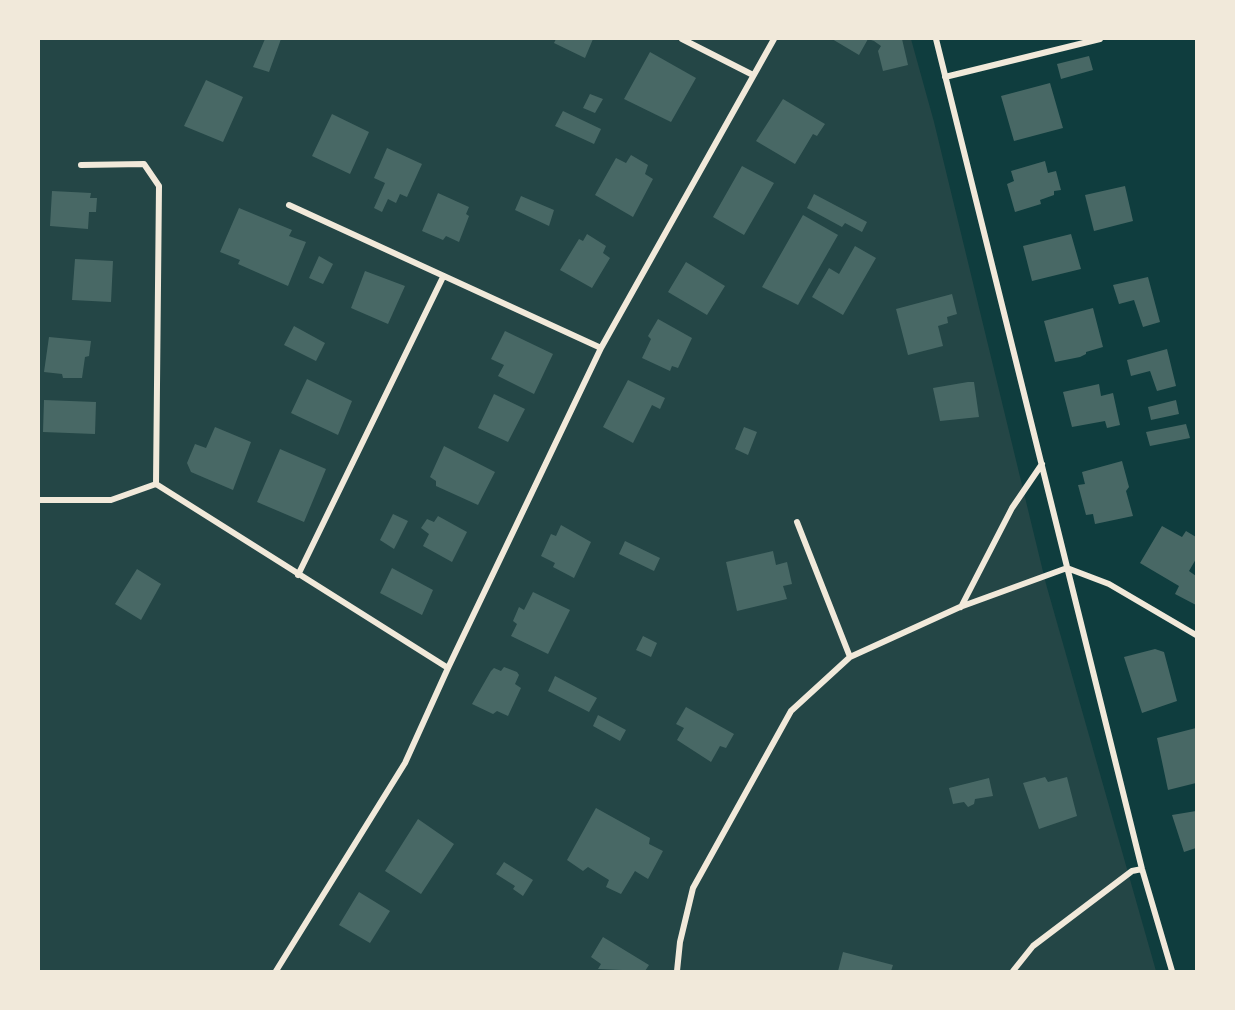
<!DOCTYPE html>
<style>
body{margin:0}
#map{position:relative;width:1235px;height:1010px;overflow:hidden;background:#0f3d3e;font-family:Lato,sans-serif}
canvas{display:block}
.frame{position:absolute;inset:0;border:40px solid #f1e9da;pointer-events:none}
</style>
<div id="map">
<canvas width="1235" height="1010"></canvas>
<div class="frame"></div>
</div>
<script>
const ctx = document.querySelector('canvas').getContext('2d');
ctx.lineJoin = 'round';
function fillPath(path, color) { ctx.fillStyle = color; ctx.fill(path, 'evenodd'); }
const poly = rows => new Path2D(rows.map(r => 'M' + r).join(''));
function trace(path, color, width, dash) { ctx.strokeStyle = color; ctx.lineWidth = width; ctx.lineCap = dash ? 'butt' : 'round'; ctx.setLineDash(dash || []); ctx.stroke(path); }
const green = poly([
 [39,39,911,39,934,122,1046,584,1156,971,39,971]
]);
const building = poly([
 [265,39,281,39,269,72,253,67],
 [556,39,593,39,585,58,554,43],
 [832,39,902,39,908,65,883,71,878,51,881,46,874,41,868,39,859,55],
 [650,52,696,78,671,122,624,99],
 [1089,56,1093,70,1061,79,1057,64],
 [206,80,243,97,223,142,184,126],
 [1050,83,1063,128,1014,141,1001,96],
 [590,94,603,99,595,113,583,108],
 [783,99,825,124,817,136,813,134,795,164,756,141],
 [563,111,601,129,594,144,555,126],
 [332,114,369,132,350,174,312,156],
 [387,148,422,164,407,197,400,194,396,203,388,199,382,212,374,208,385,183,374,178],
 [631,155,648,165,645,174,653,179,633,217,595,195,616,158,626,163],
 [1045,161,1048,173,1056,171,1061,190,1054,191,1054,195,1040,200,1041,204,1015,212,1007,184,1014,181,1011,171],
 [742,166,774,183,744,235,713,217],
 [1125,186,1133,221,1094,231,1085,195],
 [52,191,91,193,90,198,97,198,96,212,89,212,88,229,50,226],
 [438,193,469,207,466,214,469,216,459,242,446,236,443,240,422,231],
 [814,194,867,222,862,232,845,223,842,227,807,208],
 [521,196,554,210,549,226,515,210],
 [239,208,292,230,289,236,306,242,288,286,238,264,240,260,220,252],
 [803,215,838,235,798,305,762,287],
 [587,234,606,246,603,253,610,258,592,288,560,270,579,239,583,241],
 [1071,234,1081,269,1032,281,1023,246],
 [855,246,876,258,843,315,812,297,829,268,839,274],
 [319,256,333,264,323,284,309,278],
 [75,259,113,261,111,302,72,300],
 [686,262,725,286,707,315,668,292],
 [365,271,405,286,388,324,351,308],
 [1148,277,1160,322,1143,327,1134,300,1119,304,1113,285],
 [952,294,957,314,947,317,948,323,938,326,943,346,908,355,896,309],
 [1093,308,1103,347,1086,352,1086,354,1080,357,1055,362,1044,321],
 [658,319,692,338,678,368,672,366,670,371,642,358,651,339,648,336],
 [294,326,325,343,316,361,284,345],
 [505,331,553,354,534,394,498,376,504,365,491,359],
 [49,337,91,341,89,356,85,357,82,378,63,378,62,374,44,372],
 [1167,349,1176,386,1157,391,1150,371,1131,376,1127,360],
 [307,379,352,401,338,435,291,413],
 [628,380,665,398,660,409,652,405,633,443,603,427],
 [968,382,974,382,979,417,940,421,933,388],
 [1099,384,1101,396,1113,393,1120,425,1107,428,1105,421,1072,427,1063,392],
 [494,394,525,409,508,442,478,428],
 [44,400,96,402,95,434,43,432],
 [1176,400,1179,414,1151,420,1148,407],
 [1186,424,1190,438,1150,446,1146,432],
 [215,427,251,442,233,490,191,472,187,463,195,444,206,448],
 [744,427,757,432,748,455,735,449],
 [444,446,495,472,478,505,436,486,436,481,430,477],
 [280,449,326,469,304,522,257,502],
 [1122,461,1129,487,1126,491,1133,516,1095,524,1093,514,1086,515,1078,485,1085,484,1082,472],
 [393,514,408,521,394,549,380,540],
 [438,516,467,532,452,562,423,546,429,534,421,528,427,519,434,522],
 [561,525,591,542,574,578,553,567,555,563,541,556,551,534,556,536],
 [1162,526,1182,537,1186,531,1196,537,1196,559,1189,571,1196,576,1196,605,1175,594,1179,586,1140,563],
 [625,541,660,558,654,571,619,554],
 [773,551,776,565,787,562,792,584,783,586,787,599,737,611,726,562],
 [392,568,433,590,422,615,380,593],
 [137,569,161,584,141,620,115,604],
 [533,592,570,610,548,654,511,636,517,624,513,621,519,607,524,610],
 [643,636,657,643,651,657,636,650],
 [1155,649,1164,652,1177,701,1142,713,1124,657],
 [504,667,517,672,519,675,515,684,521,688,508,716,497,711,493,714,472,704,491,671,494,668,501,671],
 [555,676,597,698,589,712,548,691],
 [686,707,734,734,726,748,720,746,711,762,677,740,684,728,676,724],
 [598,715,626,730,620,741,593,726],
 [1196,728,1196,783,1168,790,1157,738],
 [1045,777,1048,782,1067,777,1077,816,1039,829,1023,783],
 [989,778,993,796,975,799,974,804,968,807,964,802,953,804,949,788],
 [596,808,650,838,649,844,663,851,648,879,635,871,621,894,606,887,609,880,588,867,583,871,567,860],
 [1196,811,1196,848,1184,852,1172,815],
 [418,819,454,844,421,894,385,871],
 [504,862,533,880,523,896,513,889,515,886,496,874],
 [359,892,390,911,370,943,339,925],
 [603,937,649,965,645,971,598,969,601,964,591,957],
 [843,952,893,965,891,971,838,971]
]);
const minor = poly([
 [682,39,753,75],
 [936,39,1142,869,1172,971],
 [945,77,1100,39],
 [81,165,144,164,159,186,156,484,448,668],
 [289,205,601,348],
 [39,500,111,500,156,484],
 [797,522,850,657],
 [1067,568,1109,584,1196,635],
 [298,575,443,277],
 [961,607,1012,508,1042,464],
 [276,971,405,763,448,668,601,348,774,39],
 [677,971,680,942,693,888,791,711,850,657,960,607,1067,568],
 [1013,971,1033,946,1132,871,1142,869]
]);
fillPath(green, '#244646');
fillPath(building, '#486865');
trace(minor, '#f1e9da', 6);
</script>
